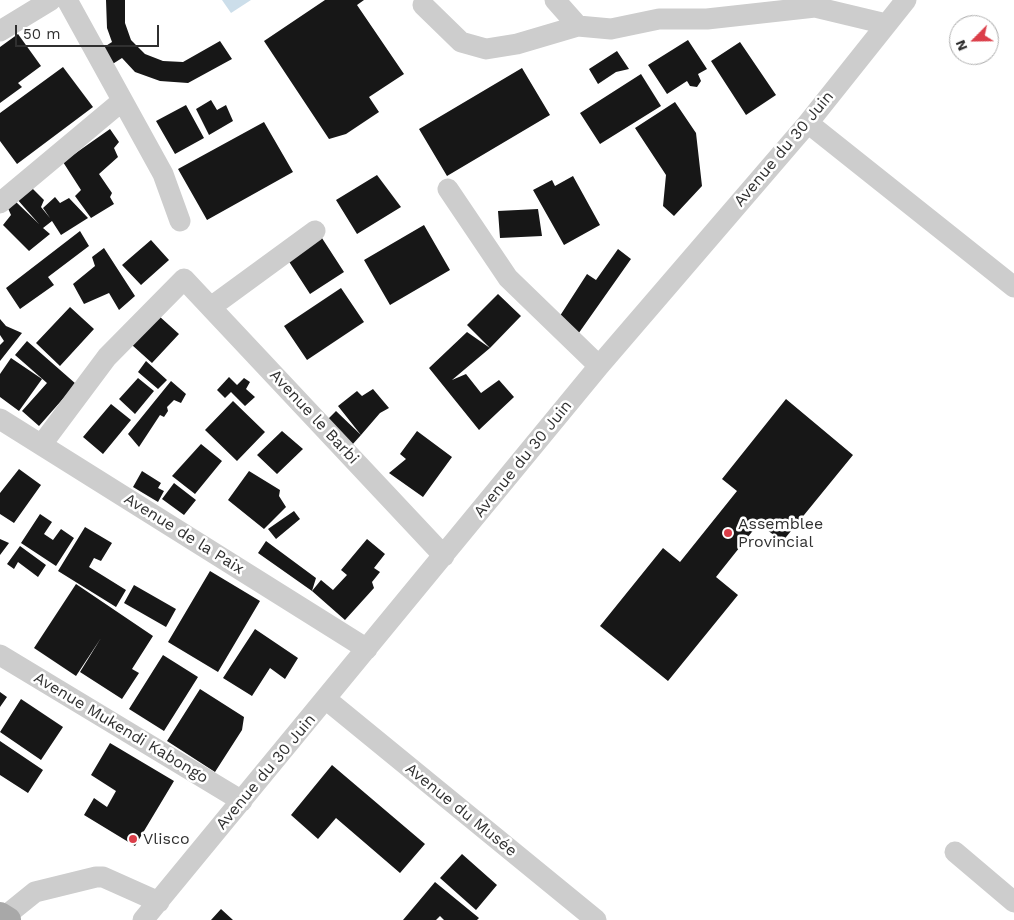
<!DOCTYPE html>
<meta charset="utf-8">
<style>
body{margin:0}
#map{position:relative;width:1014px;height:920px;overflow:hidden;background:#fff;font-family:"Work Sans",sans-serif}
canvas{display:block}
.north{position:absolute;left:949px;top:15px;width:50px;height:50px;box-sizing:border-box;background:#fff;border:1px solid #acacac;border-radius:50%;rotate:247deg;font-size:14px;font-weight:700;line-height:20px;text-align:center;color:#303030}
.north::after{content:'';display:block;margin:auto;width:18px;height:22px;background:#db3e49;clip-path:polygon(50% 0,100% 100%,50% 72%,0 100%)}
.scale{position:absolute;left:15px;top:25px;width:144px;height:22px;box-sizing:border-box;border:2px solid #303030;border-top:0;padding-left:6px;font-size:15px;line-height:18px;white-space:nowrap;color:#303030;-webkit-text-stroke:4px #fff;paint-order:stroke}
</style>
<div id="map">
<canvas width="1014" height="920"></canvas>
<div class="north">N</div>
<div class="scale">50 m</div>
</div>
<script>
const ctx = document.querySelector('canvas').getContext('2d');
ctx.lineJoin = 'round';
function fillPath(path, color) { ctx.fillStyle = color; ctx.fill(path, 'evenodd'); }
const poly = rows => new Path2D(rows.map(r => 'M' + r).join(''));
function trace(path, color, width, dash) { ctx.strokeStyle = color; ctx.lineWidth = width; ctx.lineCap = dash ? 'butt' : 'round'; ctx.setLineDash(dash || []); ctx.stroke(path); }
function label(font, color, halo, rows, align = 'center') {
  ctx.font = font + ' "Work Sans",sans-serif'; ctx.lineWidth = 5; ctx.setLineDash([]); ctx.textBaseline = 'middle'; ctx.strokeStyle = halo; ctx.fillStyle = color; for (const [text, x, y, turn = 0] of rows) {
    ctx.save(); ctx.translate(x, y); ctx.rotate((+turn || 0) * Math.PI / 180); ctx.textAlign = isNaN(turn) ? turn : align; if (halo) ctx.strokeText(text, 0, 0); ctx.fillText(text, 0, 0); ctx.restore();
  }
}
const water = poly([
 [222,0,251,0,231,13]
]);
const building = poly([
 [106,0,125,0,125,23,131,40,145,54,163,61,183,62,220,41,232,59,188,83,160,81,135,72,122,58,111,65,101,49,112,42,107,28],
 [325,0,364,0,357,5,404,74,369,97,379,112,346,134,329,139,264,41],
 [18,34,41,66,18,83,22,87,0,103,0,47],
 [688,40,707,69,698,74,701,81,697,87,690,86,687,81,667,94,648,65],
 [740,42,776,95,746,115,711,61],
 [617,51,629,69,616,72,598,84,589,69],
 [63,67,93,107,17,164,0,141,0,113],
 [522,68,550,115,447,176,419,129],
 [641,74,661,106,600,144,580,113],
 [211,100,217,110,226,105,233,121,209,135,196,109],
 [675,102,696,133,702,186,674,216,663,206,666,175,635,128],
 [186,105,204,138,175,154,156,121],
 [264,122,293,172,207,220,178,169],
 [110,129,119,142,114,148,118,157,99,174,112,193,110,197,114,204,91,218,75,196,81,190,63,162],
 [377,175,401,207,357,234,336,200],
 [573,176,600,225,564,245,533,190,552,180,555,186],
 [30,186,44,200,41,207,50,218,43,208,55,197,60,203,69,198,88,218,61,235,52,221,43,228,50,234,29,251,3,225,11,215,7,206,15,201,39,224,16,198],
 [538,209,542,236,500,238,498,211],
 [424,225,450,270,390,305,364,260],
 [80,231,89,246,48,277,54,285,20,309,6,288],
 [320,235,344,272,310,294,286,257],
 [151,240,169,260,141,285,122,265],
 [104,248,135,296,119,310,109,293,84,304,73,284,95,266,92,257],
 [618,249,631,259,576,337,556,322,587,274,596,280],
 [341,288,364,322,307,360,284,326],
 [498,294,521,316,490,348,467,325],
 [70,307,94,329,60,366,36,343],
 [159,316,179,334,152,363,132,345],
 [0,319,6,326,22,333,0,361,0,345,4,341,0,335],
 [467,332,490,348,452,380,466,374,481,393,499,380,514,397,479,430,429,368],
 [27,341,76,384,39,426,22,411,47,383,15,355],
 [11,358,42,379,19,411,0,397,0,374],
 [146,361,167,380,158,389,138,372],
 [229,377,237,385,244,378,250,382,246,389,255,397,245,406,231,392,225,398,217,390],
 [138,378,154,391,135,414,119,399],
 [171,381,186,394,181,403,174,400,167,407,168,411,164,417,160,415,139,447,128,434],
 [373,389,389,408,380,413,361,435,352,445,327,420,336,411,361,435,338,406,357,391,362,396],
 [786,399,853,455,782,542,759,523,716,577,738,595,668,681,600,626,663,548,680,562,737,491,722,479],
 [233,401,265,432,237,461,205,430],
 [111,404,131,420,103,454,83,437],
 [282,431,303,449,277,474,257,455],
 [417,431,452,457,423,497,389,473,406,459,400,454],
 [201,444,222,461,195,494,172,476],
 [19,469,41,485,14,523,0,514,0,493],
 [142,471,161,483,158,488,164,491,158,502,133,487],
 [249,471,280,490,279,496,286,507,264,529,228,500],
 [174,483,196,500,184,515,162,499],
 [294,511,300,519,276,539,268,529],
 [40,514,52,522,44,534,53,540,61,529,74,538,56,566,21,543],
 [85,527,112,543,101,561,94,558,89,567,126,590,116,607,58,571],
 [0,539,9,543,0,555],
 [367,539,385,554,374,568,380,572,372,582,374,588,345,620,312,591,321,580,333,590,347,575,341,570],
 [266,541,316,578,312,591,258,553],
 [20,546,46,565,38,577,18,562,14,569,7,564],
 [210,571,260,601,218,672,168,642],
 [76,584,153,636,132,669,139,673,122,699,80,672,101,638,76,676,34,648],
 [134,585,176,609,166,627,124,603],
 [255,629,298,658,285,679,270,668,252,696,223,678],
 [163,655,198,677,164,731,129,709],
 [200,689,244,717,242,730,215,772,167,741],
 [0,692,7,697,0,707],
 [21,699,63,727,41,760,0,732],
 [0,741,43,770,28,793,0,775],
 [110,743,174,781,135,846,84,815,94,798,107,807,116,791,91,775],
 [332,765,425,844,400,873,336,818,318,839,291,815],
 [462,854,497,885,476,910,440,878],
 [435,882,479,918,477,920,444,920,440,916,436,920,403,920],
 [221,909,233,920,211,920]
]);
const minor = poly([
 [67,0,163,174,180,221],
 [555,0,578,26,611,29,659,19,707,19,815,7,886,24],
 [423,5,461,42,486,49,517,44,578,26],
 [0,31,51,0],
 [808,123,1014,287],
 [448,189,508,278,599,366],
 [0,203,122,101],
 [211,307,315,231],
 [0,419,367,649],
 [42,444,107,357,184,279,444,556],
 [0,655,242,801],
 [327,700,596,920],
 [955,852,1014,902],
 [4,917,35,892,96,877,103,877,159,902],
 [143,920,599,366,808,123,906,0]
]);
const major = poly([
 [0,915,8,920]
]);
const markers = [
 [728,533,5,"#db3e49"],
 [133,839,5,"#db3e49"]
];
const streetNames = [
 ["Avenue du 30 Juin",784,149,-50],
 ["Avenue le Barbi",314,417,47],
 ["Avenue du 30 Juin",523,459,-51],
 ["Avenue de la Paix",184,534,32],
 ["Avenue Mukendi Kabongo",121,728,31],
 ["Avenue du 30 Juin",266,772,-50],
 ["Avenue du Musée",461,810,39]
];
const poiNames = [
 ["Assemblee",738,524],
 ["Provincial",738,542],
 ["Vlisco",143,839]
];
fillPath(water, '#ccdeea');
fillPath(building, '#171717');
trace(minor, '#cdcdcd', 21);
trace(major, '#a8a8a8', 26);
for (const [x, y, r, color] of markers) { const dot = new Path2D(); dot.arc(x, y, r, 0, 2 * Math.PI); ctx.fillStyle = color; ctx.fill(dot); trace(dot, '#fff', 2); }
label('16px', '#303030', '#fff', streetNames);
label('16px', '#303030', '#fff', poiNames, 'left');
</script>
